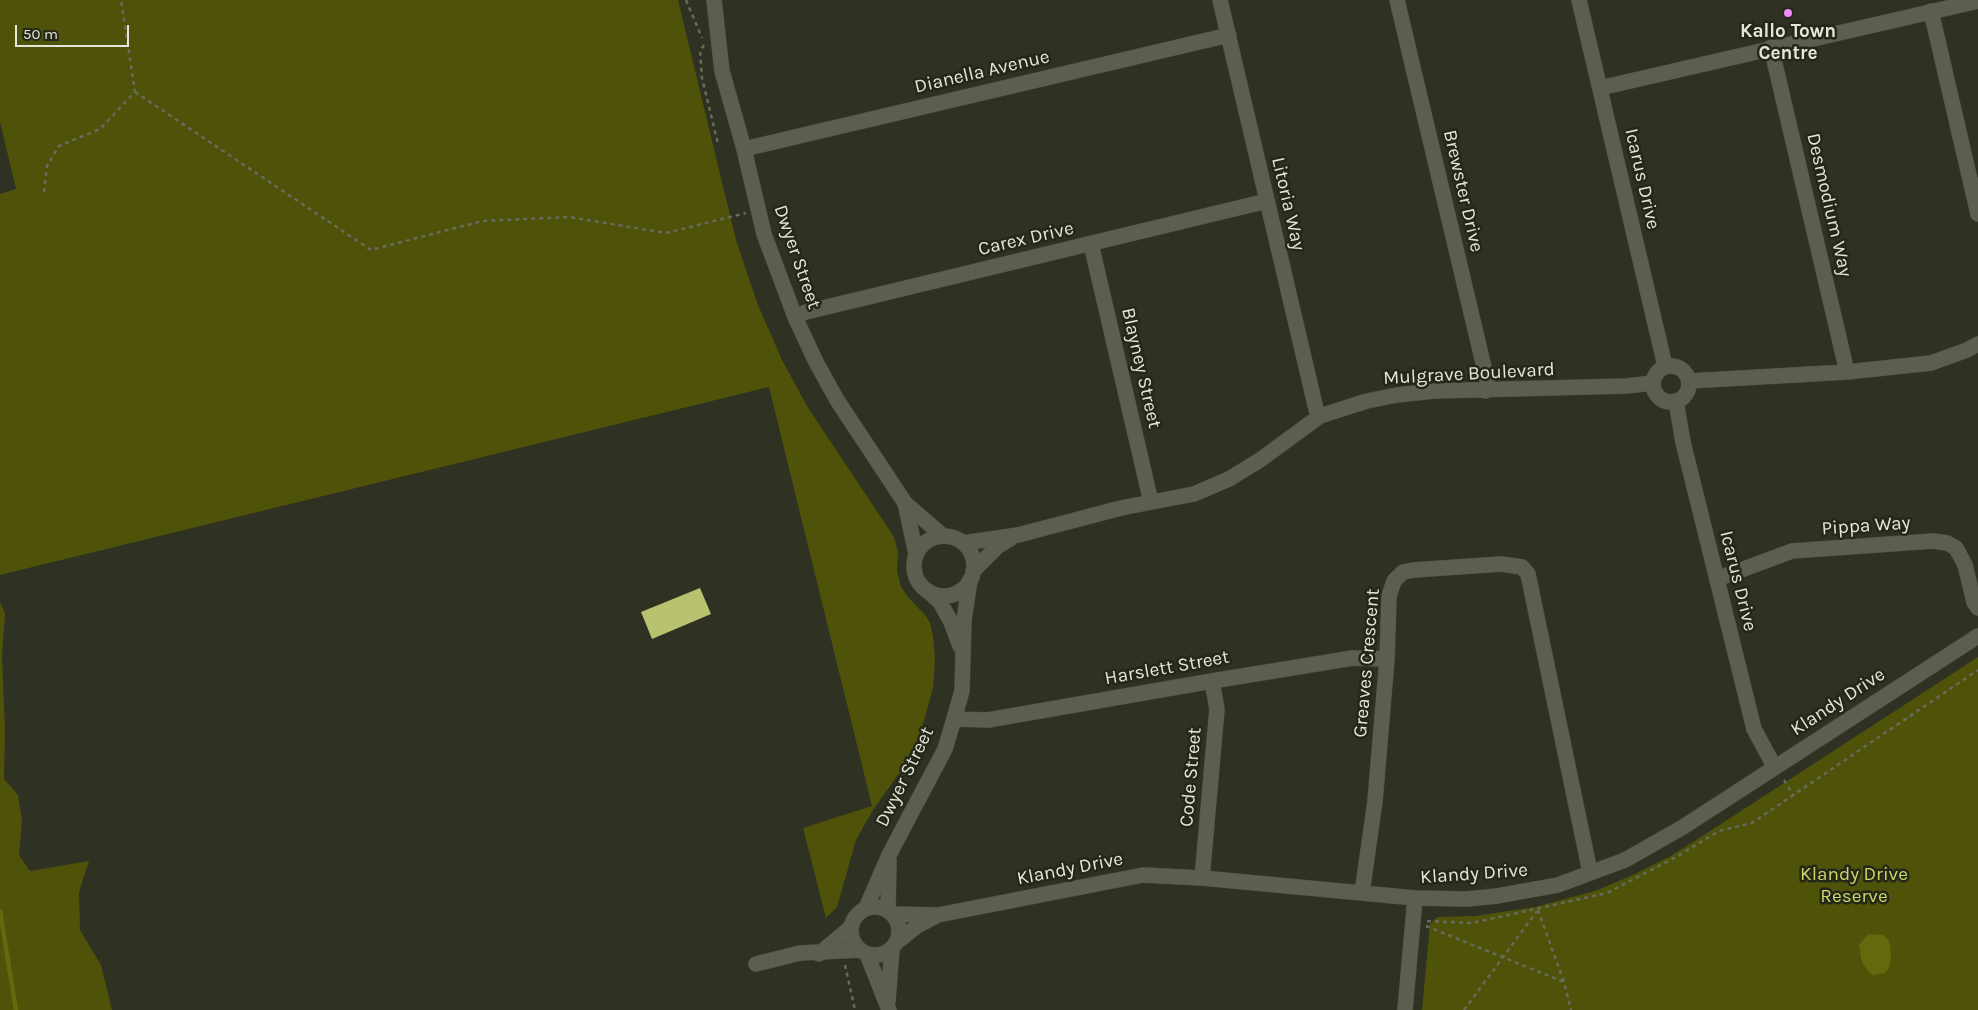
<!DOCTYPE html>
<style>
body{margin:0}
#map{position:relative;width:1978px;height:1010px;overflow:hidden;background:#2f3123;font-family:Karla,sans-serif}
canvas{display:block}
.scale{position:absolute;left:15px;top:25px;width:114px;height:22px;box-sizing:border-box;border:2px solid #e4e6dc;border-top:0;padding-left:6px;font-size:15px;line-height:18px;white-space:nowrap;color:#e4e6dc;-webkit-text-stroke:4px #252719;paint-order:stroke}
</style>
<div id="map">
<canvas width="1978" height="1010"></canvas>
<div class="scale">50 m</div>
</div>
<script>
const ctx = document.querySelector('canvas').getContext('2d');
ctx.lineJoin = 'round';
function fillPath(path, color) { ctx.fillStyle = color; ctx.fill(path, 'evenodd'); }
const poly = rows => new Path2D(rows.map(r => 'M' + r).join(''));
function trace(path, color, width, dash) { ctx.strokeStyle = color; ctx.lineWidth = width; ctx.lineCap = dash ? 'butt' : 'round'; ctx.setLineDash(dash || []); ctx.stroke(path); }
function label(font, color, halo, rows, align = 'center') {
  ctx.font = font + ' Karla,sans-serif'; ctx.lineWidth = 5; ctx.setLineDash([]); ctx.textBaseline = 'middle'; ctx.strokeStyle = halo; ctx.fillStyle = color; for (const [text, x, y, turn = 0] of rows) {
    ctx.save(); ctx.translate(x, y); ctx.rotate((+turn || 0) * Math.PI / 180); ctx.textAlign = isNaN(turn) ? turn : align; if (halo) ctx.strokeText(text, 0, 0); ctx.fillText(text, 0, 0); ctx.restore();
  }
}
const green = poly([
 [0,0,678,0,736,240,758,305,782,360,807,406,894,537,898,552,897,571,901,587,908,597,926,616,930,623,933,636,935,659,933,688,921,731,907,762,873,810,856,840,837,907,826,918,803,828,872,806,769,387,0,575,0,194,16,189,0,122],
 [0,602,5,613,2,656,5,729,4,779,18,795,22,821,19,855,30,871,89,861,79,892,80,930,101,965,112,1010,0,1010],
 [1978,657,1978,1010,1422,1010,1430,924,1437,917,1475,916,1535,907,1595,891,1633,875,1669,857,1704,835]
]);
const water = poly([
 [1868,934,1882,935,1888,939,1890,944,1891,957,1889,968,1885,973,1873,975,1869,972,1862,962,1859,945]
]);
const stream = poly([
 [0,911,16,1010]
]);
const building = poly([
 [700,588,711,614,652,639,641,612]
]);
const path = poly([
 [686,0,702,38],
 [704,45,700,51,702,78,718,144],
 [135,92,371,250,482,221,569,217,666,233,746,213],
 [44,192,47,166,59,146,100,129,135,92,121,0],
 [1784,780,1794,796],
 [1538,910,1564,982,1571,1010],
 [1427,921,1472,923,1607,893,1678,856,1719,831,1752,823,1978,670],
 [1426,926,1564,982],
 [845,965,855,1010],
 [1464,1010,1537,911]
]);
const minor = poly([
 [714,0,722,71,744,149,764,234,795,317,816,362,837,400,905,503,943,536],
 [1220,0,1316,409,1320,416],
 [1397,0,1488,384,1486,391],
 [1579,0,1665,366],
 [1931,11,1978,214],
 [1771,47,1847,372],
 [1600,88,1978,1],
 [744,149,1229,35],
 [1091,244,1151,502],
 [795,317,806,312,1267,201],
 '1653 384a18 18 0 1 1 36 0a18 18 0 1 1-36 0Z',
 [1689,381,1847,372,1931,363,1967,350,1978,344],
 [1676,401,1683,442,1754,729,1774,766],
 [905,503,916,554],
 '914 566a30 30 0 1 1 60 0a30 30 0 1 1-60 0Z',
 [963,543,1018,535,1121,508,1194,494,1229,479,1260,460,1320,416,1367,401,1397,395,1434,391,1626,386,1653,383],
 [973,571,998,546,1010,539],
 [1717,579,1792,551,1933,541,1947,543,1956,548,1965,565,1974,602,1978,608],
 [929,592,940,602,951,622,960,646],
 [954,719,988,720,1212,681,1353,658,1387,659],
 [1202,878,1217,709,1212,681],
 [1362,893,1375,801,1387,659,1389,596,1394,581,1403,572,1414,570,1501,564,1522,567,1528,574,1590,872],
 '851 931a24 24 0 1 1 48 0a24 24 0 1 1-48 0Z',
 [866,908,889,855,945,749,954,719,962,691,964,620,970,580],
 [888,910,889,861],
 [894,914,938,915,1143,875,1202,878,1415,898,1467,899,1497,896,1558,885,1625,860,1683,827,1978,636],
 [897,942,917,926,936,916],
 [819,954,851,927],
 [867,954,889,1010],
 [756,964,800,953,860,950],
 [888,1001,892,949],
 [1405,1010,1415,898]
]);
const markers = [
 [1788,13,5,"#ef8bf7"]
];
const poiNames = [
 ["Kallo Town",1788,32],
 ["Centre",1788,54]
];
const streetNames = [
 ["Dianella Avenue",982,72,-13],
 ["Icarus Drive",1642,179,77],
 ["Brewster Drive",1463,191,77],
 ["Litoria Way",1288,204,77],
 ["Desmodium Way",1829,205,77],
 ["Carex Drive",1026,239,-13],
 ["Dwyer Street",797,257,71],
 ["Blayney Street",1141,368,77],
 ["Mulgrave Boulevard",1469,374,-3],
 ["Pippa Way",1866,526,-4],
 ["Icarus Drive",1738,581,76],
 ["Greaves Crescent",1367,663,-85],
 ["Harslett Street",1167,668,-10],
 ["Klandy Drive",1838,702,-33],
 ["Dwyer Street",905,777,-64],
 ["Code Street",1191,777,-85],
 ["Klandy Drive",1070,869,-11],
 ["Klandy Drive",1474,874,-4]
];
const parkNames = [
 ["Klandy Drive",1854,875],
 ["Reserve",1854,897]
];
fillPath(green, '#4e5309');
fillPath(water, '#636a0e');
trace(stream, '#636a0e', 4.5);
fillPath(building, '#b9c26f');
trace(minor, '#4c4e41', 16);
trace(path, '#686a5e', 2.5, [4, 4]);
trace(minor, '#5c5e4f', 15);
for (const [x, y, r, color] of markers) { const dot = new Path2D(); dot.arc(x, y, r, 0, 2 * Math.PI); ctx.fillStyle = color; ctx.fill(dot); trace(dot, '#252719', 2); }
label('bold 19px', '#e4e6dc', '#252719', poiNames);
label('19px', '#e4e6dc', '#252719', streetNames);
label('19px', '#cbd766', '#252719', parkNames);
</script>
